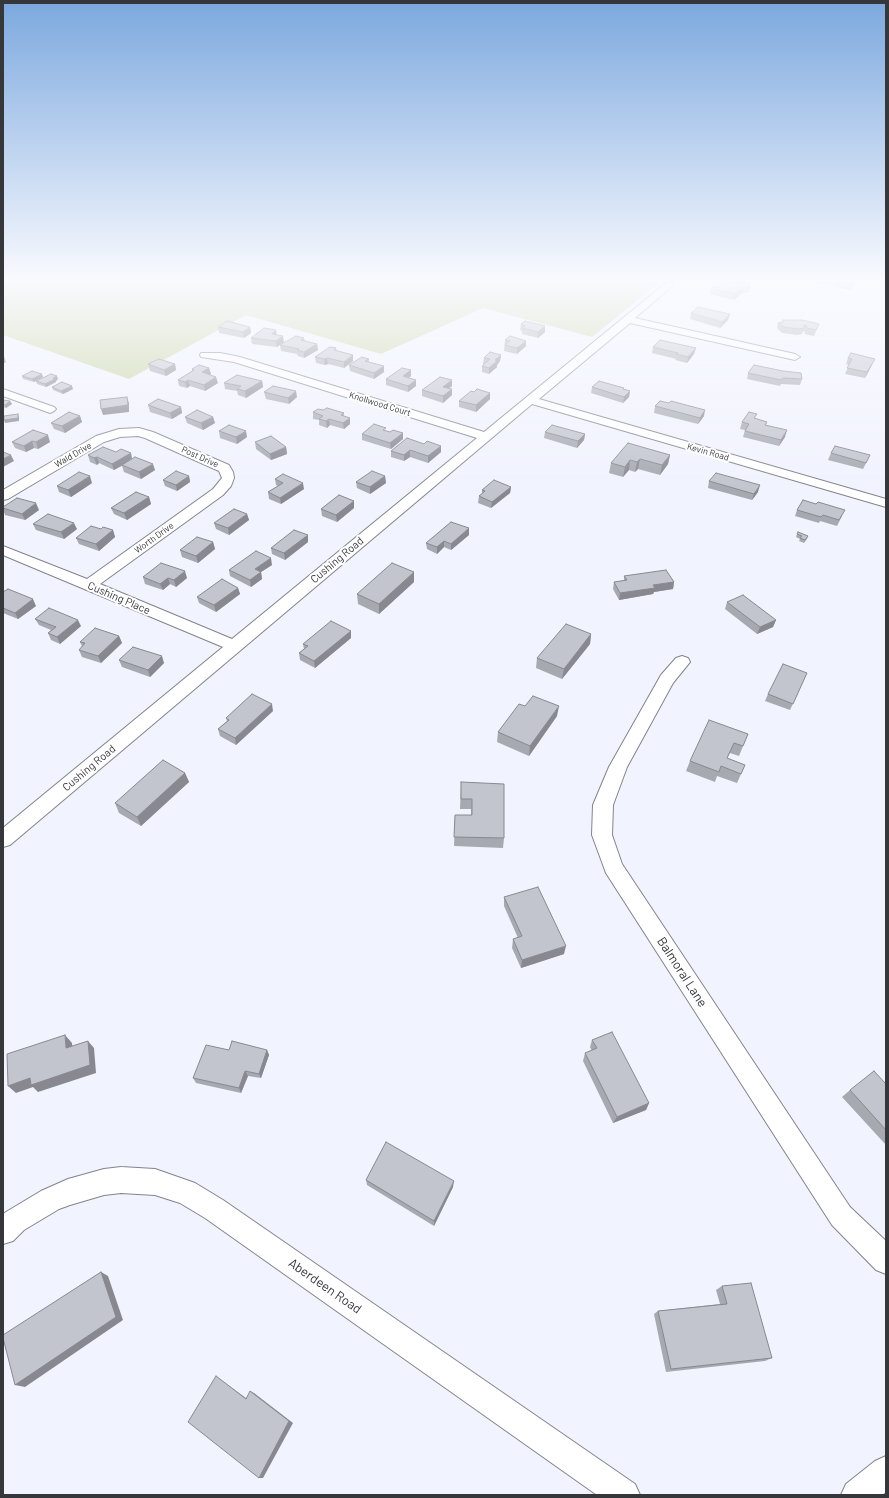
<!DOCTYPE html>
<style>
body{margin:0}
#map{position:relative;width:889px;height:1498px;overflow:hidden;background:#f1f3fe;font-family:Barlow,sans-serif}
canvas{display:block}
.frame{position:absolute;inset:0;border:4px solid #36373b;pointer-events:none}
</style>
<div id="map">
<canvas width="889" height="1498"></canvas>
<div class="frame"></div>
</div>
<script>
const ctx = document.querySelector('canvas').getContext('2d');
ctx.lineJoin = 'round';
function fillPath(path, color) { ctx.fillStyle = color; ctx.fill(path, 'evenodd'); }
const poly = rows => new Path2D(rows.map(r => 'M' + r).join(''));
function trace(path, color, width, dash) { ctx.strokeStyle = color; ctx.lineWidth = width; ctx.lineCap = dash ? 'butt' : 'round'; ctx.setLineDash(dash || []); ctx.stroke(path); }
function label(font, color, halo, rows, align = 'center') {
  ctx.font = font + ' Barlow,sans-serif'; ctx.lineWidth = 4; ctx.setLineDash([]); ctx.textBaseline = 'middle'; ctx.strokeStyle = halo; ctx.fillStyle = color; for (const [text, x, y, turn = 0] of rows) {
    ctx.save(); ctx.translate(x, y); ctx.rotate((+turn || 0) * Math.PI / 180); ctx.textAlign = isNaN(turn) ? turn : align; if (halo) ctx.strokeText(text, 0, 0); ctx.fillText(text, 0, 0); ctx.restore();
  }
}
const green = poly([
 [3,282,660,282,592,337,483,308,381,354,246,315,129,379,3,335]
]);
const minor = poly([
 [667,282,677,282,635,318,795,354,800,357,795,360,630,323,539,399,886,499,886,507,532,404,10,845,3,847,3,828,223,647,3,555,3,546,87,579,213,489,222,478,219,471,145,438,138,436,120,437,104,442,8,499,3,500,3,490,96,436,119,429,139,428,153,432,229,465,233,472,234,478,231,486,223,495,100,584,232,639,477,438,234,362,201,357,200,355,201,353,220,353,240,357,484,432,667,282],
 [3,389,54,407,56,409,54,411,50,413,3,396,3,389],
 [682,656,688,658,690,662,673,683,627,767,613,805,612,835,622,864,850,1207,886,1241,886,1274,876,1270,832,1225,606,873,592,835,593,805,609,767,661,675,676,658,682,656],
 [121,1167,155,1169,195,1183,223,1200,635,1484,640,1495,597,1495,205,1218,180,1203,155,1195,121,1193,104,1195,70,1205,59,1209,24,1230,13,1241,3,1244,3,1214,6,1212,41,1191,68,1179,104,1169,121,1167],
 [886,1456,886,1492,882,1495,841,1495,846,1484,875,1461,886,1456]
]);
const wall = poly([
 [822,282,855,282,850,290,821,283],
 [751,284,749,290,746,293,742,293,734,300,710,294,711,289,719,287],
 [691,313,730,314,728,320,720,328,690,319],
 [783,320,819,324,814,336,804,334,805,332,803,331,802,334,797,335,782,333,777,328,778,323,782,322],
 [521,324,545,332,538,338,522,334,522,331,520,330],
 [218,327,250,327,251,333,244,338,219,333],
 [277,335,284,342,277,347,252,344,251,338],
 [304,338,305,341,317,344,318,350,304,358,298,356,297,354,281,351,280,345],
 [505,340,526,346,517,354,504,351],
 [653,347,694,354,687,363,675,360,676,359,652,353],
 [336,348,337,351,353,361,344,368,328,364,325,365,316,363,315,357],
 [501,355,500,361,497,365,497,367,489,374,482,372,482,366,484,364,483,364,484,358],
 [848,358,872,365,865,378,845,374,849,365,846,364],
 [369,359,369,362,384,372,374,379,350,371,349,365],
 [148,364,175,364,176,370,166,376,150,371],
 [209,368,211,374,210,375,218,383,205,391,190,386,187,388,179,386,178,380,192,371,192,369],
 [411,370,411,376,409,378,416,380,416,386,408,392,386,385,386,379],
 [748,373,802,379,800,385,781,384,780,386,747,379],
 [22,376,43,377,34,382,23,379],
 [58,379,56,381,56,382,46,387,37,384,36,381],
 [452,380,452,386,449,388,452,395,443,403,422,396,422,390],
 [262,381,263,387,246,398,238,395,237,391,225,389,224,383],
 [52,387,73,389,63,394,53,390],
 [592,387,624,389,630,391,629,397,623,403,591,393],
 [264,392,297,397,289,404,266,399],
 [490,393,490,399,476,412,459,407,459,401],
 [3,400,10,401,12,404,6,408,3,407],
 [148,405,181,407,182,413,172,419,150,412],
 [655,406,704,416,698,424,654,413],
 [323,410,344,413,344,416,350,418,350,424,344,429,330,425,327,428,319,425,319,420,313,419,313,412],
 [80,416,82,422,65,433,54,429,51,423],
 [185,417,213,417,215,423,203,430,187,423],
 [756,419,767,422,766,425,785,437,779,446,743,437,745,430,740,429,742,422],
 [33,430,50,442,38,449,34,448,26,452,15,448,12,442],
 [219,431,247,437,237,444,220,438],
 [390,432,403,433,403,439,391,449,362,440,362,434],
 [545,432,585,434,584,440,577,448,544,438],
 [255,442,286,447,287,454,271,460,256,449],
 [424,444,441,446,441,452,428,463,410,457,404,461,391,457,391,451],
 [116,452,131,453,132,459,155,470,141,479,124,472,122,466,114,470,99,463,97,465,90,462,88,455],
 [831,453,870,455,863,469,828,460],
 [670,455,668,464,660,475,638,469,635,472,629,470,623,477,609,473,611,463],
 [189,476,190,482,177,491,165,486,163,480],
 [385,476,386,483,370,494,357,488,356,482],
 [275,479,304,489,281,504,269,499,268,492,278,486,276,485],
 [709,481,758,492,752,500,708,488],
 [92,483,71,497,59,492,57,486],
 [511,487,510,493,491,508,478,503,479,496,482,494,482,490],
 [149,497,151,504,127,520,114,514,111,508],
 [354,501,354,508,337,522,322,516,321,509],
 [3,507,39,510,25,520,5,515,3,509],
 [797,510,842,516,837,526,820,521,819,523,795,516],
 [247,514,249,520,229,535,216,529,214,523],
 [33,524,77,529,64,539,36,530],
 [113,530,115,537,99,551,79,544,76,538],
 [797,534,808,536,807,539,804,543,799,541,800,539,796,537],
 [308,535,308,542,285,560,272,554,271,548],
 [469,535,451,550,444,547,437,554,427,549,426,543],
 [213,542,215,549,198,563,182,557,180,550],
 [272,565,261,572,262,579,251,587,230,576,229,570],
 [624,576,674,582,673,589,654,592,653,594,619,600,613,589,614,582,624,581],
 [143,577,187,578,176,587,170,584,163,590,145,584],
 [414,582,379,614,358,604,357,594],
 [238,588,240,594,216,612,199,603,197,597],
 [3,592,36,606,18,619,3,613],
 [727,602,776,620,773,627,757,634,725,609],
 [35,619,81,626,60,644,51,640,48,633,51,630,39,625],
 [351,631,351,638,315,668,300,660,299,653,304,649,303,644],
 [591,634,590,644,562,679,536,668,537,658],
 [119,636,122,643,101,663,82,657,79,650,82,646,80,642],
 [119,660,164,663,150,677,122,667],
 [807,673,790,710,765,701,768,694],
 [525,706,557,716,529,756,497,742,498,732],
 [273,711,236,745,220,736,218,729,227,721,226,718],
 [748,734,739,756,730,753,727,758,745,765,737,783,717,776,715,782,686,771,690,761],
 [185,773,189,782,141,826,119,813,115,803],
 [461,782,504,838,503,848,454,846,455,815,471,815,471,809,460,809],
 [504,897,564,954,521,968,512,948,513,939,518,938,504,906],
 [592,1040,649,1103,646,1110,613,1123,583,1061,585,1053,592,1051,590,1047],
 [229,1050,267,1050,269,1055,261,1078,248,1076,241,1093,196,1083,193,1078],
 [886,1084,886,1145,842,1097,850,1090],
 [366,1180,453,1187,434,1226,367,1185],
 [722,1286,772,1358,765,1361,666,1372,654,1314,658,1311,720,1304,716,1290]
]);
const shadedWall = poly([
 [854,282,855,282,854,284,850,290,852,284],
 [751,284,749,290,746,293,747,288],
 [743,287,742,293,734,300,735,294],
 [730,314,728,320,720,328,722,322],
 [545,326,545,332,538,338,538,332],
 [250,327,251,333,244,338,243,332],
 [276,330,277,336,272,334],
 [283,336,284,342,277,347,276,341],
 [526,341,526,346,517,354,517,348],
 [317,344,318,350,304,358,304,352],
 [696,348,694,354,687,363,688,357],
 [353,355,353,361,344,368,344,362],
 [501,355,500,361,497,365,497,367,489,374,489,368,495,360],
 [4,356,6,362,3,364,3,357],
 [327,358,328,364,325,365,324,359],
 [875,359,872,365,865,378,867,372],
 [175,364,176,370,166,376,164,370],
 [384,366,384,372,374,379,374,373],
 [209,368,211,374,203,379,202,372],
 [411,370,411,376,403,382,403,376],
 [42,374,43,377,34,382,32,379],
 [57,376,58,379,56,381,56,382,46,387,45,384,53,378],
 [216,377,218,383,205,391,204,385],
 [188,380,190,386,187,388,185,382],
 [416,380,416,386,408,392,408,386],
 [452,380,452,386,443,393,443,387],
 [262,381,263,387,246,398,245,391],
 [72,386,73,389,63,394,61,391],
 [452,389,452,395,443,403,443,396],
 [296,391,297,397,289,404,288,398],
 [630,391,629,397,623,403,624,397],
 [490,393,490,399,476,412,476,405],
 [127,397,129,403,129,412,103,415,101,409],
 [10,401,12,404,6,408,5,405],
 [181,407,182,413,172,419,170,413],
 [705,410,704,416,698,424,700,418],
 [18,414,19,417,19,421,5,423,4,420],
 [80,416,82,422,65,433,62,426],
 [213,417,215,423,203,430,201,423],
 [350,418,350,424,344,429,343,423],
 [329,419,330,425,327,428,326,421],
 [787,430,785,437,779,446,781,440],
 [246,431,247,437,237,444,236,437],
 [403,433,403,439,391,449,390,443],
 [585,434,584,440,577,448,578,441],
 [48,435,50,442,38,449,36,442],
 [32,441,34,448,26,452,24,446],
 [441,446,441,452,428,463,428,456],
 [286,447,287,454,271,460,270,454],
 [410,450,410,457,404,461,404,455],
 [131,453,132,459,114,470,112,464],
 [11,455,14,461,3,467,3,459],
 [670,455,668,464,660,475,662,465],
 [97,457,99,463,97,465,94,458],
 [640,459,638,469,635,472,637,462],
 [630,460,629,470,623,477,625,467],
 [153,464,155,470,141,479,139,472],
 [90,476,92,483,71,497,68,490],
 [189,476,190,482,177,491,176,485],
 [385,476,386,483,370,494,370,487],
 [303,483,304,489,281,504,280,498],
 [760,485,758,492,752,500,754,494],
 [511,487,510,493,491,508,492,502],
 [149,497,151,504,127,520,124,513],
 [354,501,354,508,337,522,336,515],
 [36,503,39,510,25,520,22,514],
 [247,514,249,520,229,535,228,528],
 [74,523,77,529,64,539,61,532],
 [469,528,469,535,451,550,451,544],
 [113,530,115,537,99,551,96,544],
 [308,535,308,542,285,560,284,553],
 [444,541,444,547,437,554,437,547],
 [213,542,215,549,198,563,196,556],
 [271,558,272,565,261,572,262,579,251,587,250,580,255,569],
 [185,571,187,578,176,587,174,580],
 [414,572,414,582,379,614,379,604],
 [168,578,170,584,163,590,160,584],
 [674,582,673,589,654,592,653,594,619,600,620,593,653,585],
 [238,588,240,594,216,612,214,605],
 [33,599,36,606,18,619,15,613],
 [78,620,81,626,60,644,57,637],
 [776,620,773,627,757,634,760,627],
 [351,631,351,638,315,668,314,661],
 [591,634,590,644,562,679,564,669],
 [119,636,122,643,101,663,98,656],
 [162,656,164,663,150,677,148,670],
 [272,704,273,711,236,745,235,738],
 [559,706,557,716,529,756,530,746],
 [185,773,189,782,141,826,137,817],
 [566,946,564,954,521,968,522,960],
 [65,1035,72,1043,73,1056,66,1048],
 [88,1041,94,1048,96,1073,38,1092,33,1087,16,1093,8,1086],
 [267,1050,269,1055,261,1078,259,1074],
 [245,1071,248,1076,241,1093,239,1088],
 [649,1103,646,1110,613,1123,617,1117],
 [454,1181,453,1187,434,1226,434,1221],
 [101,1272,108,1276,123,1320,25,1387,15,1385],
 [216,1376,220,1379,250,1401,246,1399],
 [250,1391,254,1393,293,1423,263,1478,259,1478]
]);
const building = poly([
 [724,282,739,282,751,284,747,288,743,287,735,294,711,289,714,286,719,287,724,282],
 [840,282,854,282,852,284,840,282],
 [698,307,730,314,722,322,691,313,698,307],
 [783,320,802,320,819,324,816,330,806,328,807,326,804,325,804,328,799,329,784,327,778,323,783,322,783,320],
 [227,321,250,327,243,332,218,327,227,321],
 [525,321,545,326,538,332,522,328,525,326,521,324,525,321],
 [264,328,276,330,272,334,283,336,276,341,251,338,264,328],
 [296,336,304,338,301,340,317,344,304,352,297,350,299,349,280,345,296,336],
 [510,336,526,341,517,348,505,345,510,341,505,340,510,336],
 [660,340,696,348,688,357,676,354,678,353,653,347,660,340],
 [330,347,336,348,334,350,353,355,344,362,327,358,324,359,315,357,330,347],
 [490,352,501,355,495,360,497,361,489,368,482,366,490,359,484,358,490,352],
 [851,353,875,359,867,372,847,368,852,359,848,358,851,353],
 [362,357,369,359,365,361,384,366,374,373,349,365,362,357],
 [159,359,175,364,164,370,148,364,159,359],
 [199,365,209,368,202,372,216,377,204,385,188,380,185,382,178,380,194,370,192,369,199,365],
 [754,365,783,371,801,373,802,379,783,378,781,380,748,373,754,365],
 [402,368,411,370,403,376,416,380,408,386,386,379,402,368],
 [32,371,42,374,32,379,22,376,32,371],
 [51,374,57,376,53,378,55,379,45,384,36,381,51,374],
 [237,375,262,381,245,391,237,389,241,386,224,383,237,375],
 [440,377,452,380,443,387,452,389,443,396,422,390,440,377],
 [599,381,624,388,623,389,630,391,624,397,592,387,599,381],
 [62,382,72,386,61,391,52,387,62,382],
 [273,386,296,391,288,398,264,392,273,386],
 [477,389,490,393,476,405,459,401,471,391,474,392,477,389],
 [127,397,128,405,101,409,100,400,127,397],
 [158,399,181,407,170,413,148,405,158,399],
 [3,400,10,401,5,405,3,404,3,400],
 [660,401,669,403,671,401,705,410,700,418,655,406,660,401],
 [327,408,344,413,341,415,350,418,343,423,329,419,326,421,319,419,323,416,313,412,318,409,323,410,327,408],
 [197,410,213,417,201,423,185,417,197,410],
 [69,412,80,416,62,426,51,423,69,412],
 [749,412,757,414,754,418,767,422,765,425,787,430,781,440,745,431,749,424,742,422,749,412],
 [18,414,18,418,4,420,4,416,18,414],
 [374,424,386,428,383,430,390,432,393,430,403,433,390,443,362,434,374,424],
 [229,425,246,431,236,437,219,431,229,425],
 [552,425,585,434,578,441,545,432,552,425],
 [33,430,48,435,36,442,32,441,24,446,12,442,33,430],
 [271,436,286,447,270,454,255,442,271,436],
 [407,438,424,444,427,441,441,446,428,456,410,450,404,455,391,451,407,438],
 [628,443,670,455,662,465,640,459,637,462,630,460,625,467,611,463,628,443],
 [835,446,870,455,866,463,831,453,835,446],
 [103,447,116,452,121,449,131,453,112,464,97,457,94,458,88,455,103,447],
 [3,452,11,455,3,459,3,452],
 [135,457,153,464,139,472,122,465,135,457],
 [176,471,189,476,176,485,163,480,176,471],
 [372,471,385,476,370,487,356,482,372,471],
 [79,472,90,476,68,490,57,486,79,472],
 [716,473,760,485,754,494,709,481,716,473],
 [283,474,303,483,280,498,268,492,283,483,275,479,283,474],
 [494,480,511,487,492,502,479,496,485,491,482,490,494,480],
 [136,492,149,497,124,513,111,508,136,492],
 [339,495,354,501,336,515,321,509,339,495],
 [17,498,36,503,22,514,3,508,3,507,17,498],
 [803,500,816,504,818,502,845,510,839,520,823,515,821,517,797,510,803,500],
 [234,509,247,514,228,528,214,523,234,509],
 [48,514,74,523,61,532,33,524,48,514],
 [451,522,469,528,451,544,444,541,437,547,426,543,451,522],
 [91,526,101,529,103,527,113,530,96,544,76,538,91,526],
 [294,530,308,535,284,553,271,548,294,530],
 [798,532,808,536,805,540,800,538,802,536,797,534,798,532],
 [197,537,213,542,196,556,180,550,197,537],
 [256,551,271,558,255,569,261,572,250,580,229,570,256,551],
 [161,563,185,571,174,580,168,578,160,584,143,577,161,563],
 [392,563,414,572,379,604,357,594,392,563],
 [666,570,674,582,653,585,655,588,620,593,614,582,627,580,624,576,666,570],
 [222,579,238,588,214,605,197,597,222,579],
 [8,589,33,599,15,613,3,608,3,592,8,589],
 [743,595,776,620,760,627,727,602,743,595],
 [49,608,78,620,57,637,48,633,56,627,35,619,49,608],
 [331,621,351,631,314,661,299,653,308,646,303,644,331,621],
 [566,624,591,634,564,669,537,658,566,624],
 [95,628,119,636,98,656,79,650,85,643,80,642,95,628],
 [133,647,162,656,148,670,119,660,133,647],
 [783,664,807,673,793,704,768,694,783,664],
 [252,694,272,704,235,738,218,729,229,720,226,718,252,694],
 [533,696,559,706,530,746,498,732,519,704,525,706,533,696],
 [709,720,748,734,743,746,734,743,727,758,745,765,741,774,721,766,719,772,690,761,709,720],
 [163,760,185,773,137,817,115,803,163,760],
 [461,782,504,784,504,838,454,837,455,815,472,815,472,799,461,799,461,782],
 [538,887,566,946,522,960,513,939,522,936,504,897,538,887],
 [612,1032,649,1103,617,1117,585,1053,597,1048,592,1040,612,1032],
 [65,1035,66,1048,88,1041,90,1065,31,1085,30,1078,8,1086,7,1054,65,1035],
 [232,1041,267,1050,259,1074,245,1071,239,1088,193,1078,206,1045,229,1050,232,1041],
 [874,1071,886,1084,886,1130,850,1090,874,1071],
 [386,1142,454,1181,434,1221,366,1180,386,1142],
 [101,1272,116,1317,15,1385,3,1338,3,1335,101,1272],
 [751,1283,772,1358,671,1369,658,1311,727,1304,722,1286,751,1283],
 [216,1376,246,1399,250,1391,289,1421,259,1478,188,1422,216,1376]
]);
const farStreetnames = [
 ["Knollwood Court",380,404,17],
 ["Kevin Road",708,452,16],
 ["Wald Drive",73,455,-30],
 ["Post Drive",200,457,24],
 ["Worth Drive",154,538,-36]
];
const streetNames = [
 ["Cushing Road",337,560,-40],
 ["Cushing Place",119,598,23],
 ["Cushing Road",89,768,-40]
];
const nearStreetnames = [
 ["Balmoral Lane",682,972,57],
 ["Aberdeen Road",325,1286,35]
];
fillPath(green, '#c6d39f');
trace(minor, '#82848d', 2);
fillPath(minor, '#fff');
fillPath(wall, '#a7a9b1');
fillPath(shadedWall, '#888990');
fillPath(building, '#c2c4ce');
trace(building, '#888990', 1);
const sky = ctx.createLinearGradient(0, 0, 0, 491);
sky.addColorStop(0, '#7ca8de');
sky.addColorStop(0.57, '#f9faff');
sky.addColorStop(1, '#f9faff00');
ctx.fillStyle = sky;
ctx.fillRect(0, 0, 889, 491);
label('9px', '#36373b', '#fff', farStreetnames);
label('11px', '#36373b', '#fff', streetNames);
label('13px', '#36373b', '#fff', nearStreetnames);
</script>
